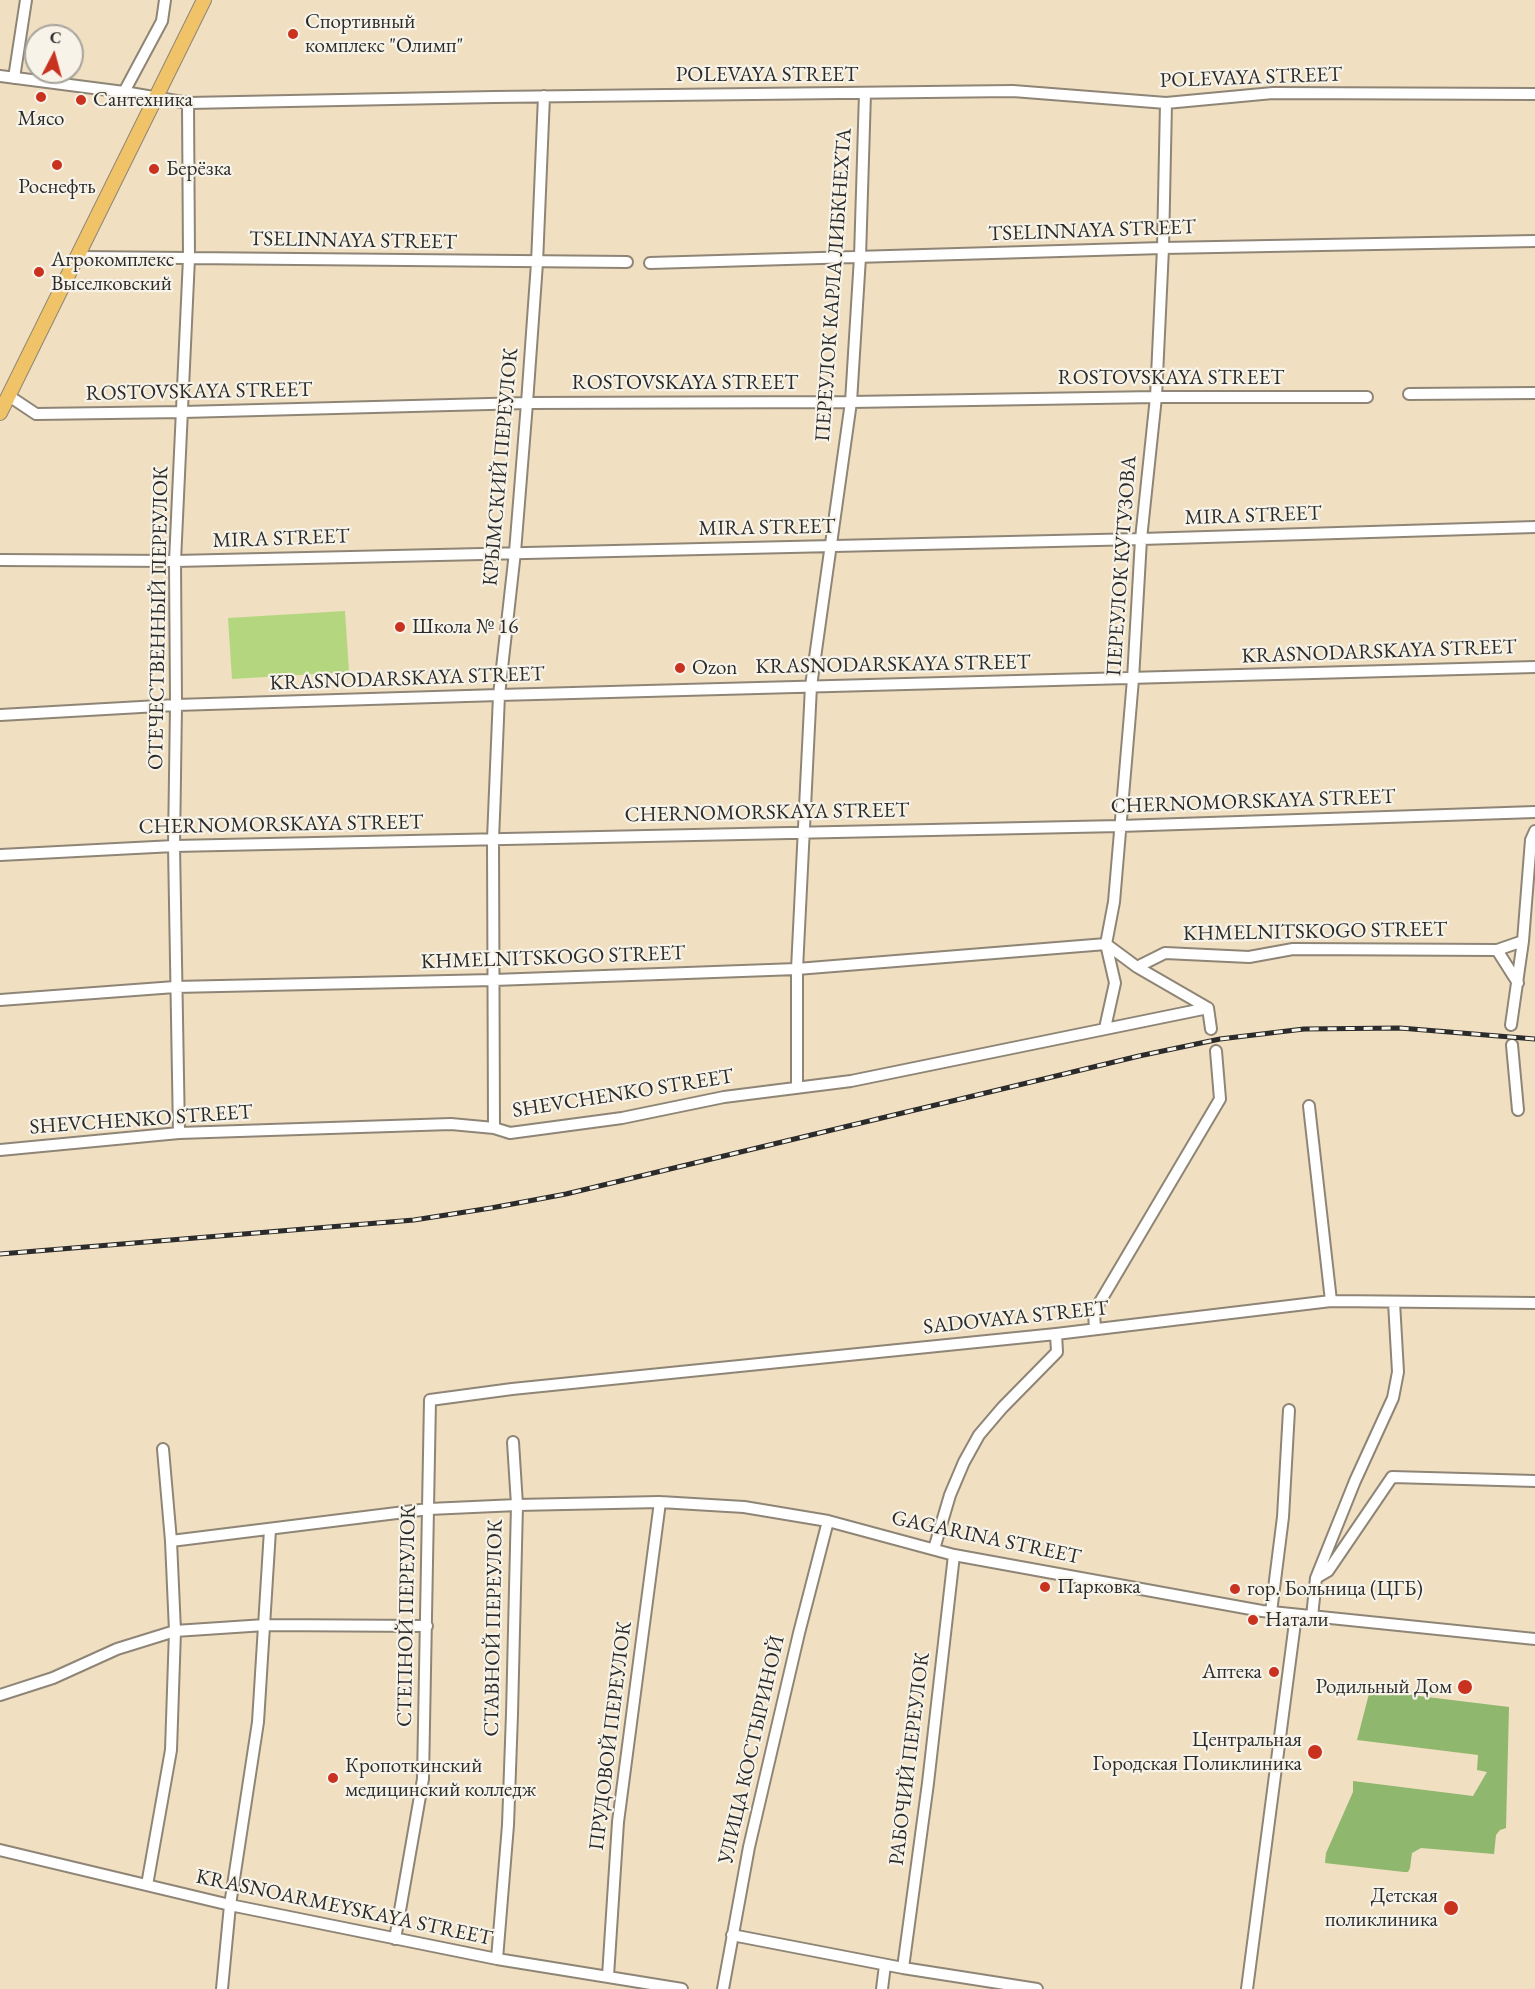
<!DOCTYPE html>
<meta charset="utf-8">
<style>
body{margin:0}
#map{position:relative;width:1535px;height:1989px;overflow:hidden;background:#f0dfc1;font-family:"EB Garamond",serif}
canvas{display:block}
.north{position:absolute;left:24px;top:24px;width:60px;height:60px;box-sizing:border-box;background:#f7f3e8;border:2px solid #a5a39c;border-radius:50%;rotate:6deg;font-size:16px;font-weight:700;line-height:24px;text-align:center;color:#2b2b2b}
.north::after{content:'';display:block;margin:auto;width:21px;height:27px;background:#c8321e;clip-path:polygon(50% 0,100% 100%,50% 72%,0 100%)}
</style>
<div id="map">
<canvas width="1535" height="1989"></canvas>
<div class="north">С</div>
</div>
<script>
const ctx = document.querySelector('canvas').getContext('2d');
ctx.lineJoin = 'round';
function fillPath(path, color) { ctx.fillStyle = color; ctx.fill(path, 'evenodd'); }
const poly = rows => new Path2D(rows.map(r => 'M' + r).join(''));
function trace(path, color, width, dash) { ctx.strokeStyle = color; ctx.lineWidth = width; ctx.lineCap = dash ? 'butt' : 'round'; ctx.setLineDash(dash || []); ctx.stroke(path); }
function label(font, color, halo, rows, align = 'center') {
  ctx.font = font + ' "EB Garamond",serif'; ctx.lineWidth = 4.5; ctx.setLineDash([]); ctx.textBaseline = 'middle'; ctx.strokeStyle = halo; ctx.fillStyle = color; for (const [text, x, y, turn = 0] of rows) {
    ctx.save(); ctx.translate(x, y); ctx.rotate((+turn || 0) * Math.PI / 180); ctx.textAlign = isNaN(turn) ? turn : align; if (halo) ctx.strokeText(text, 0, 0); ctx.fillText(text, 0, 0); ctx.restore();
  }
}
const green = poly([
 [345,611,349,672,232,679,228,618]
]);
const forest = poly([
 [1370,1690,1509,1707,1506,1828,1500,1830,1496,1835,1494,1854,1421,1848,1412,1853,1410,1868,1408,1872,1404,1872,1325,1863,1326,1853,1353,1792,1353,1781,1473,1796,1487,1772,1477,1770,1478,1755,1357,1740]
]);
const minor = poly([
 [0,76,124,92,188,103,494,97,1013,91,1166,103,1273,93,1535,94],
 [14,78,26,0],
 [124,92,162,21,165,0],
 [78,257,627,262],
 [650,263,1163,248,1535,241],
 [1409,394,1535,393],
 [9,396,36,414,183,412,527,403,851,402,1156,397,1367,397],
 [0,560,175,561,1141,539,1535,527],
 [0,715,176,705,499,695,1535,667],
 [0,855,174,846,1120,826,1535,812],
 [1497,950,1518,983],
 [1137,967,1165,953,1249,957,1293,949,1497,950,1523,941],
 [0,1000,175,987,494,980,797,969,1106,944,1137,967,1208,1008,1211,1029],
 [1511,1025,1523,941,1531,840,1535,831],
 [1105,1028,1115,983,1106,944,1114,902,1133,679,1141,539,1156,397,1163,248,1166,103],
 [1512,1045,1518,1110],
 [797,1088,797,969,811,686,851,402,860,257,865,93],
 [1309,1106,1331,1301],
 [494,1128,493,839,499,695,515,552,527,403,537,263,544,96],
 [179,1133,174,846,176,705,175,561,189,258,188,103],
 [0,1150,179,1133,451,1124,494,1128,510,1133,622,1118,724,1097,851,1081,1208,1008],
 [1095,1329,1094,1312,1220,1099,1216,1051],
 [171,1541,429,1509,517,1505,660,1502,744,1507,828,1521,954,1555,1262,1611,1535,1639],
 [934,1549,950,1495,964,1462,979,1435,1002,1408,1057,1352,1056,1334],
 [1316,1578,1328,1571,1392,1477,1535,1481],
 [1271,1612,1283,1517,1289,1410],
 [1312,1617,1316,1578,1355,1481,1393,1398,1398,1372,1394,1302],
 [0,1695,53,1678,117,1649,175,1631,265,1625,427,1626],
 [0,1850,230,1905,497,1959,682,1989],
 [147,1885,171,1750,175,1631,171,1541,163,1449],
 [732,1935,903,1968,1037,1989],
 [395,1939,423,1779,430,1400,512,1389,1056,1334,1331,1301,1535,1303],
 [497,1959,508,1825,512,1714,517,1505,513,1442],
 [903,1968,928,1783,954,1555],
 [608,1976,618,1822,660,1502],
 [222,1989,230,1905,258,1722,270,1530],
 [723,1989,749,1847,799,1633,828,1521],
 [882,1989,885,1965],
 [1247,1989,1296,1615]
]);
const major = poly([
 [0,413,204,0]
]);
const rail = poly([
 [0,1254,414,1220,491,1208,566,1194,1139,1056,1220,1039,1304,1029,1400,1028,1535,1039]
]);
const markers = [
 [293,34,6,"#c8321e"],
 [41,97,6,"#c8321e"],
 [81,100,6,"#c8321e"],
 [57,165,6,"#c8321e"],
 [154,169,6,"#c8321e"],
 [39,272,6,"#c8321e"],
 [400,627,6,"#c8321e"],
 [680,668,6,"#c8321e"],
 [1045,1587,6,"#c8321e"],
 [1235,1589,6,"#c8321e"],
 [1253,1620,6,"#c8321e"],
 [1274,1672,6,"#c8321e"],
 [1465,1687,8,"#c8321e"],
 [1315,1752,8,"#c8321e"],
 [333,1778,6,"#c8321e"],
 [1451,1908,8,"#c8321e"]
];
const poiNames = [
 ["Спортивный",305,22],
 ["комплекс \"Олимп\"",305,46],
 ["Сантехника",93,100],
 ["Мясо",41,119,"center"],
 ["Берёзка",166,169],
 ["Роснефть",57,187,"center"],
 ["Агрокомплекс",51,260],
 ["Выселковский",51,284],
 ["Школа № 16",412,627],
 ["Ozon",692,668],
 ["Парковка",1057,1587],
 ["гор. Больница (ЦГБ)",1247,1589],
 ["Натали",1265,1620],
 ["Аптека",1262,1672,"right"],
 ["Родильный Дом",1452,1687,"right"],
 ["Центральная",1302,1740,"right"],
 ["Городская Поликлиника",1302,1764,"right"],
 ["Кропоткинский",345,1766],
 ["медицинский колледж",345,1790],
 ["Детская",1438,1896,"right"],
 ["поликлиника",1438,1920,"right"]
];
const streetNames = [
 ["POLEVAYA STREET",767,75],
 ["POLEVAYA STREET",1251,78,-2],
 ["TSELINNAYA STREET",1092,231,-2],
 ["TSELINNAYA STREET",353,241,1],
 ["ПЕРЕУЛОК КАРЛА ЛИБКНЕХТА",834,285,-86],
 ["ROSTOVSKAYA STREET",1171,378],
 ["ROSTOVSKAYA STREET",685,383],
 ["ROSTOVSKAYA STREET",199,392,-1],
 ["КРЫМСКИЙ ПЕРЕУЛОК",501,467,-85],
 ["MIRA STREET",1253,516,-2],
 ["MIRA STREET",767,528,-1],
 ["MIRA STREET",281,539,-2],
 ["ПЕРЕУЛОК КУТУЗОВА",1122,566,-86],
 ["ОТЕЧЕСТВЕННЫЙ ПЕРЕУЛОК",159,618,-89],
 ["KRASNODARSKAYA STREET",1379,652,-2],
 ["KRASNODARSKAYA STREET",893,665,-1],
 ["KRASNODARSKAYA STREET",407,679,-2],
 ["CHERNOMORSKAYA STREET",1253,802,-2],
 ["CHERNOMORSKAYA STREET",767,813,-1],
 ["CHERNOMORSKAYA STREET",281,825,-1],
 ["KHMELNITSKOGO STREET",1315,932,-1],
 ["KHMELNITSKOGO STREET",553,958,-2],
 ["SHEVCHENKO STREET",623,1094,-9],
 ["SHEVCHENKO STREET",141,1120,-4],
 ["SADOVAYA STREET",1016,1318,-6],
 ["GAGARINA STREET",986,1538,12],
 ["СТЕПНОЙ ПЕРЕУЛОК",407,1616,-89],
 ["СТАВНОЙ ПЕРЕУЛОК",494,1628,-89],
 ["ПРУДОВОЙ ПЕРЕУЛОК",611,1736,-83],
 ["УЛИЦА КОСТЫРИНОЙ",752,1750,-77],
 ["РАБОЧИЙ ПЕРЕУЛОК",910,1759,-83],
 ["KRASNOARMEYSKAYA STREET",344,1908,12]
];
fillPath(green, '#b4d67e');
fillPath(forest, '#8fb76d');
trace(minor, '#8e8576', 14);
trace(major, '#8e8576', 16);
trace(minor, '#fff', 10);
trace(major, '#f0c369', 14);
trace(rail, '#2b2b2b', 5);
trace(rail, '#f7f3e8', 3, [9]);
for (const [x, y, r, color] of markers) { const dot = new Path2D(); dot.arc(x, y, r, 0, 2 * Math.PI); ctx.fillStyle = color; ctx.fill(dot); trace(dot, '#f7f3e8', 2); }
label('21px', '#2b2b2b', '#f7f3e8', poiNames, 'left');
label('21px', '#2b2b2b', '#f7f3e8', streetNames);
</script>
